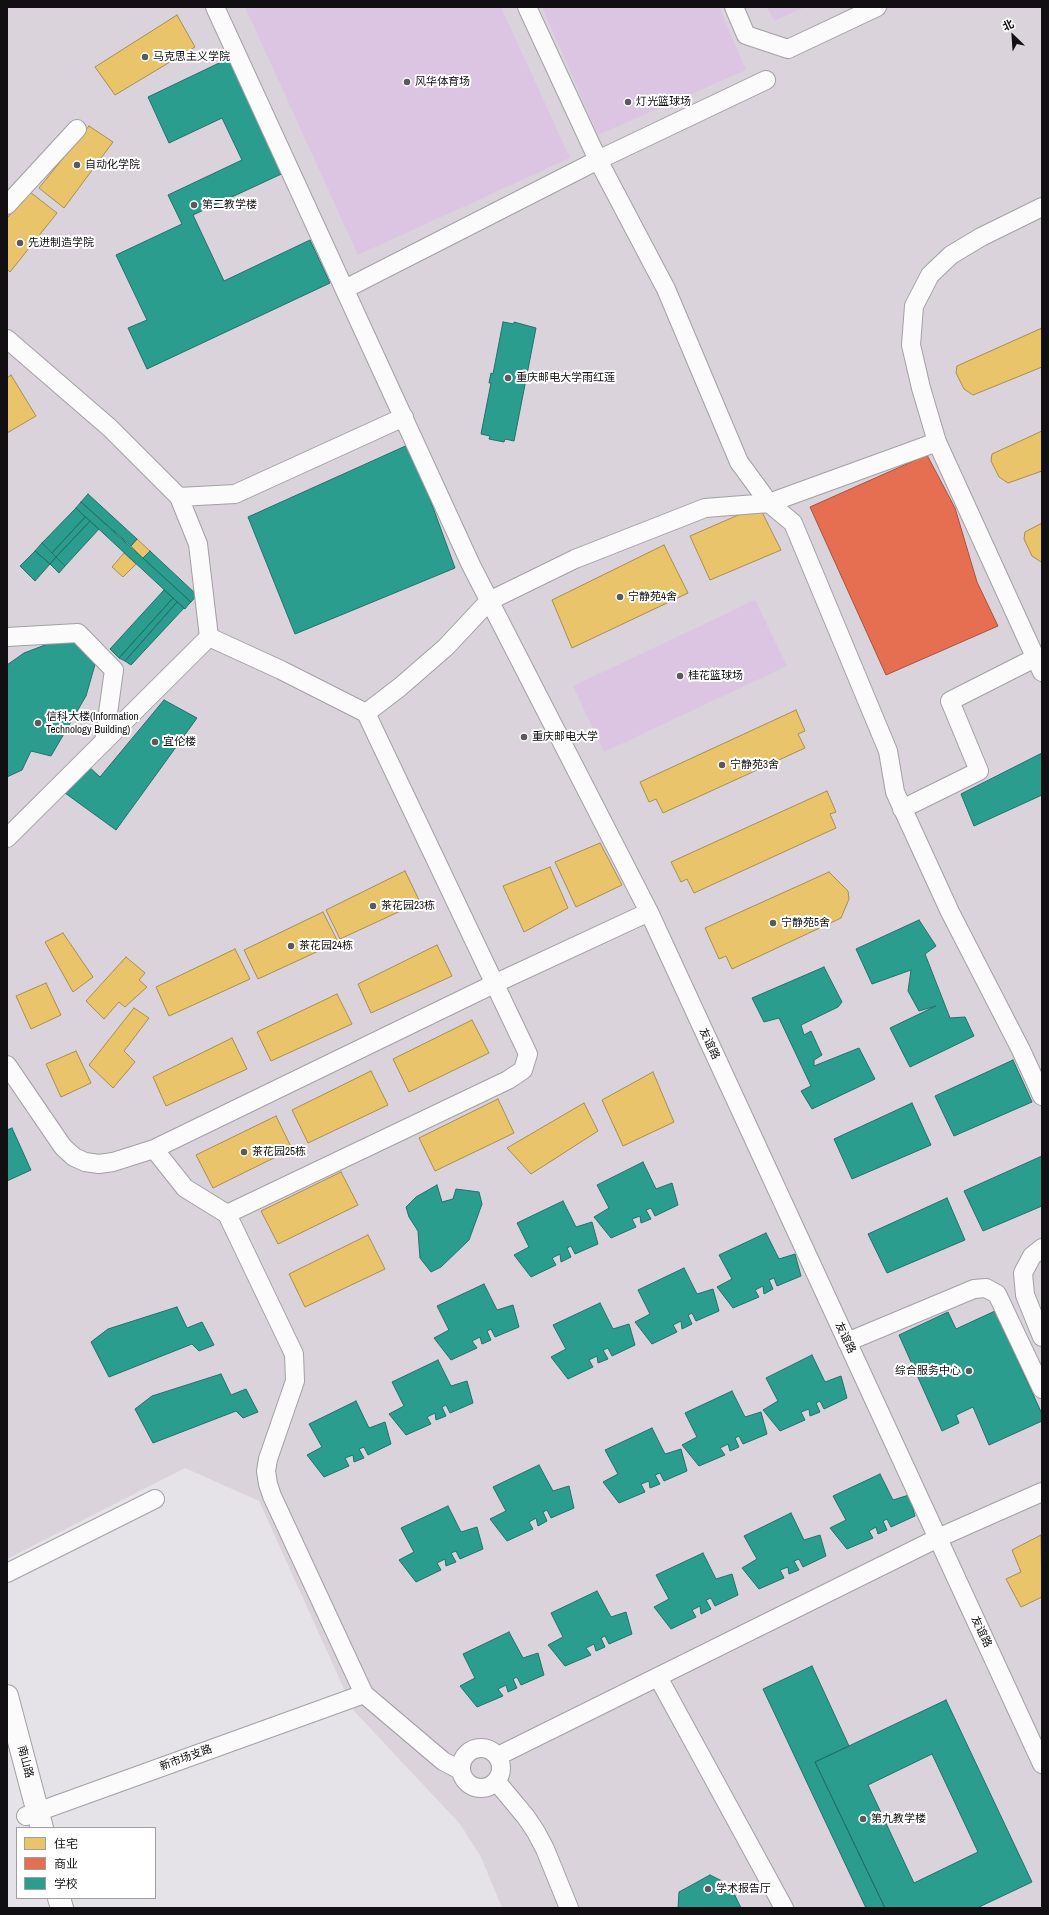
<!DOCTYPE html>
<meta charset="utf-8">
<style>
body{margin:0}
#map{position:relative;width:1049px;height:1915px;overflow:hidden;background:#e6e3e8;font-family:"Archivo Narrow","Noto Sans SC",sans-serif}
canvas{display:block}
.frame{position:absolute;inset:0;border:8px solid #110f11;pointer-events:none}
.legend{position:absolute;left:16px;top:1827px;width:140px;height:72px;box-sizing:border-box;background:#fff;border:1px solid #a09fa0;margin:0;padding:5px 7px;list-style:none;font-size:12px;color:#110f11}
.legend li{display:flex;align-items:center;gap:8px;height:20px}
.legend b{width:20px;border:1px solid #a09fa0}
.north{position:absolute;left:993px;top:16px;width:40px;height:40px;-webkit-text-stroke:3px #fff;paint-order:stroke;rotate:335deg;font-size:11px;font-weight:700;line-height:16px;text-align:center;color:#110f11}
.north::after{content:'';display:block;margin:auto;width:14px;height:18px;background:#110f11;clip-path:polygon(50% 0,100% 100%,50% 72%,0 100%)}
</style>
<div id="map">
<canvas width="1049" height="1915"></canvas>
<div class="frame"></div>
<ul class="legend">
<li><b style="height:11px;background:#e9c46a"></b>住宅</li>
<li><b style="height:11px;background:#e76f51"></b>商业</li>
<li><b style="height:11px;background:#2a9d8f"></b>学校</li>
</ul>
<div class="north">北</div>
</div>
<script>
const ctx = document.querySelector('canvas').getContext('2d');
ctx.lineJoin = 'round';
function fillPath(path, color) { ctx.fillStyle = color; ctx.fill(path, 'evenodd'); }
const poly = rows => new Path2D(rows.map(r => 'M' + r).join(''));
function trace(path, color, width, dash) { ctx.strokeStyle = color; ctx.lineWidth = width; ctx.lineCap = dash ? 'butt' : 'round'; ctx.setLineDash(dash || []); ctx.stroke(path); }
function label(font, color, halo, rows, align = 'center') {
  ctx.font = font + ' "Archivo Narrow","Noto Sans SC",sans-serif'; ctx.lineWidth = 4; ctx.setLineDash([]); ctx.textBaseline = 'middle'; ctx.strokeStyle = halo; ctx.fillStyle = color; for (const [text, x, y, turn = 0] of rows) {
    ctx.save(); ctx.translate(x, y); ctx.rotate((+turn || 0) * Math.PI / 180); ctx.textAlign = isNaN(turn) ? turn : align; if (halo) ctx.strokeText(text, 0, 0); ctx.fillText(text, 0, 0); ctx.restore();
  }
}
const built = poly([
 [7,7,1042,7,1042,1908,502,1908,481,1857,460,1824,354,1711,259,1501,185,1468,7,1559]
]);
const green = poly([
 [245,7,501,7,570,158,358,255],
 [542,7,719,7,746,70,598,135],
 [767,7,805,7,774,21],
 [755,600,787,666,604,752,573,686]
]);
const homes = poly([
 [177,15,195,47,115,95,95,67,177,15],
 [89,126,113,142,64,208,39,188,89,126],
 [30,192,57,213,10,272,7,269,7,218,30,192],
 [1042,328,1042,367,973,395,964,389,956,373,957,366,1042,328],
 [11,375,36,416,7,433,7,378,11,375],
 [1042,431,1042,471,1008,483,999,477,991,461,992,454,1042,431],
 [759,506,781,550,710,580,690,536,759,506],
 [1042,523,1042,562,1041,562,1032,556,1024,539,1025,532,1042,523],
 [137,539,150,551,143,558,131,546,137,539],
 [664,545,688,593,572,648,552,600,664,545],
 [124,553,136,564,123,577,112,567,124,553],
 [796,710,805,731,798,734,805,748,663,813,656,799,649,802,640,782,796,710],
 [827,791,836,812,830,814,836,828,694,893,687,879,681,882,671,862,827,791],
 [600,843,622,885,576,907,555,862,600,843],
 [550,867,568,908,524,932,503,886,550,867],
 [405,871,420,902,340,939,326,910,405,871],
 [829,872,848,891,849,899,841,918,732,969,726,956,719,959,705,928,829,872],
 [323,912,338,942,258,979,244,950,323,912],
 [63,933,93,977,73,992,45,942,63,933],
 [437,945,452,976,371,1013,358,984,437,945],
 [235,949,250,979,169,1016,156,987,235,949],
 [126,957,145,973,139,980,147,987,125,1007,119,1002,104,1019,86,1001,126,957],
 [46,983,61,1015,31,1029,16,996,46,983],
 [337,994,352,1024,271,1061,257,1032,337,994],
 [134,1008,149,1018,124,1051,135,1062,113,1088,89,1065,134,1008],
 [472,1020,489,1053,409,1092,393,1059,472,1020],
 [232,1038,247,1069,166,1106,153,1077,232,1038],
 [76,1051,91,1083,61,1097,46,1064,76,1051],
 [371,1071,388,1105,308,1143,292,1110,371,1071],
 [653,1072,674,1122,623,1146,602,1100,653,1072],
 [498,1099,514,1133,435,1171,419,1138,498,1099],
 [584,1103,598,1131,531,1174,507,1148,584,1103],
 [276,1116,292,1149,213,1188,196,1155,276,1116],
 [341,1172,358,1205,278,1244,261,1211,341,1172],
 [368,1235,385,1269,305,1307,289,1274,368,1235],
 [1041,1535,1042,1597,1021,1607,1006,1579,1021,1572,1012,1550,1041,1535]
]);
const shops = poly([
 [927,455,955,508,977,582,998,626,886,675,810,507,927,455]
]);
const schools = poly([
 [236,55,290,170,193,215,224,281,310,240,330,283,147,369,128,328,147,320,116,255,182,224,168,195,242,160,222,118,169,143,148,97,236,55],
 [503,322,514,324,514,322,536,328,514,441,505,439,504,442,489,439,490,436,481,434,491,383,489,383,491,373,493,374,503,322],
 [410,444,455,568,295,634,248,517,410,444],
 [88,494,137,539,131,546,81,502,88,494],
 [81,502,191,602,188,605,185,609,76,508,81,502],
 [76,508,85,517,52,553,42,543,76,508],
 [85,517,90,521,56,557,52,553,85,517],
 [90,521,99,529,65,566,56,557,90,521],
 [42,543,56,557,50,564,35,551,42,543],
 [35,551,50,564,35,581,20,566,35,551],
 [150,551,197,595,191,602,143,558,150,551],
 [56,557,65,566,59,573,50,564,56,557],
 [164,590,173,598,119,658,110,649,164,590],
 [173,598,177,602,125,661,119,658,173,598],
 [177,602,184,608,131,665,125,661,177,602],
 [53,642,78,643,96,661,86,696,51,756,31,751,22,770,7,777,7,665,24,653,53,642],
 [164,700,197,718,116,830,65,793,87,765,100,777,164,700],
 [1042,753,1042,795,974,826,961,794,1042,753],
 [919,920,936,946,925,954,950,1018,965,1017,974,1036,910,1067,890,1028,936,1006,919,1011,908,991,911,970,872,984,856,949,919,920],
 [824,967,842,1002,838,1007,801,1025,804,1035,811,1031,822,1055,814,1060,814,1066,859,1048,875,1079,812,1109,801,1091,811,1086,779,1018,764,1022,752,998,824,967],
 [1013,1060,1032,1102,954,1136,935,1096,1013,1060],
 [912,1103,931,1145,852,1179,834,1139,912,1103],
 [12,1128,31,1170,7,1181,7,1130,12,1128],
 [1042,1156,1042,1206,983,1231,964,1191,1042,1156],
 [643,1162,656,1189,672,1183,678,1205,655,1216,651,1208,646,1210,651,1219,641,1223,640,1216,632,1219,636,1227,611,1238,594,1217,609,1208,597,1185,643,1162],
 [437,1185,442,1202,453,1199,456,1189,479,1192,482,1204,469,1240,441,1267,431,1272,420,1258,418,1231,409,1217,406,1207,416,1197,437,1185],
 [947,1198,965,1240,887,1273,868,1234,947,1198],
 [563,1201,576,1227,592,1222,598,1244,575,1254,571,1246,567,1248,571,1257,561,1262,560,1254,552,1258,556,1265,531,1277,514,1255,529,1247,517,1223,563,1201],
 [766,1233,779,1259,795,1254,801,1276,777,1286,774,1278,769,1280,773,1289,764,1294,763,1286,755,1290,759,1297,733,1308,717,1287,732,1279,719,1255,766,1233],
 [684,1268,697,1294,713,1289,719,1311,696,1321,692,1313,688,1315,692,1324,682,1329,681,1321,673,1325,677,1332,652,1344,635,1322,650,1314,638,1290,684,1268],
 [484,1284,497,1310,513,1305,519,1327,495,1337,491,1329,487,1331,491,1340,482,1344,480,1337,472,1341,477,1348,451,1360,434,1338,449,1330,437,1306,484,1284],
 [600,1303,613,1329,629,1324,635,1345,612,1356,608,1348,603,1350,608,1359,598,1363,597,1356,589,1360,593,1367,568,1379,551,1357,566,1349,553,1325,600,1303],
 [177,1307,187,1328,202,1322,214,1345,199,1351,192,1344,109,1377,91,1342,108,1329,177,1307],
 [995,1311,1042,1414,1042,1421,989,1445,973,1407,956,1415,959,1423,942,1431,899,1335,948,1312,956,1329,995,1311],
 [812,1355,825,1382,841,1376,847,1398,824,1409,820,1401,816,1403,820,1412,810,1416,809,1409,801,1412,805,1420,780,1431,763,1410,778,1401,766,1378,812,1355],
 [438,1360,451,1386,467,1381,473,1403,450,1413,446,1405,442,1407,446,1416,436,1420,435,1413,427,1417,431,1424,406,1435,389,1414,404,1406,392,1382,438,1360],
 [221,1374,231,1395,246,1389,258,1412,243,1418,236,1411,153,1443,135,1409,152,1396,221,1374],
 [732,1391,745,1417,761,1412,767,1434,743,1444,739,1436,735,1438,739,1447,730,1451,728,1444,720,1448,725,1455,699,1466,682,1445,697,1437,685,1413,732,1391],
 [356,1401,369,1428,385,1422,391,1444,368,1455,364,1447,359,1449,364,1458,354,1462,353,1455,345,1458,349,1466,324,1477,307,1455,322,1447,309,1424,356,1401],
 [652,1428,665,1454,681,1449,687,1471,664,1481,660,1473,655,1475,660,1484,650,1488,649,1481,641,1484,645,1492,619,1503,603,1482,618,1474,605,1450,652,1428],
 [539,1465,553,1491,569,1486,574,1508,551,1518,547,1510,543,1512,547,1521,538,1526,536,1518,529,1522,533,1529,507,1541,490,1519,506,1511,493,1487,539,1465],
 [880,1474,893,1500,909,1495,915,1516,891,1527,887,1519,883,1521,887,1530,878,1534,876,1527,869,1531,873,1538,847,1549,830,1528,846,1520,833,1496,880,1474],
 [448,1506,461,1532,477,1527,483,1549,460,1559,456,1551,451,1553,456,1562,446,1566,445,1559,437,1563,441,1570,416,1582,399,1560,414,1552,401,1528,448,1506],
 [791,1513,804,1540,820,1535,826,1556,803,1567,799,1559,794,1561,799,1570,789,1574,788,1567,780,1570,784,1578,759,1589,742,1568,757,1559,744,1536,791,1513],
 [703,1553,716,1579,732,1574,738,1595,715,1606,711,1598,706,1600,711,1609,701,1614,700,1606,692,1610,696,1617,671,1629,654,1607,669,1599,656,1575,703,1553],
 [597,1591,611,1617,626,1612,632,1634,609,1644,605,1636,601,1638,605,1647,596,1651,594,1644,586,1648,591,1655,565,1666,548,1645,563,1637,551,1613,597,1591],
 [509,1632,523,1658,538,1653,544,1675,521,1685,517,1677,513,1679,517,1688,508,1692,506,1685,498,1689,503,1696,477,1707,460,1686,475,1678,463,1654,509,1632],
 [812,1666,849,1746,815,1762,885,1908,866,1908,763,1689,812,1666],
 [946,1700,1032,1882,977,1908,885,1908,815,1762,946,1700],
 [932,1754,978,1852,914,1883,868,1785,932,1754],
 [710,1875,730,1885,741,1908,678,1908,679,1892,710,1875]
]);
const minor = poly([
 [734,7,746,35,788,49,877,7],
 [766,80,598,160,666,289,739,462,769,503,937,442,1042,672],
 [7,205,77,129],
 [345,289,598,160,527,7],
 [7,339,110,428,179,497,198,544,209,637],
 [937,442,921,388,911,345,914,306,930,275,951,255,981,237,1042,207],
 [179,497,235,494,404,417],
 [7,637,78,633,114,670,104,742],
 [209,637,281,670,366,713],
 [902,809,979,771,950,701,1035,658],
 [7,838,209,637],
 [649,912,1042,1764],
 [7,1065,63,1147,74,1157,85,1162,99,1164,113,1162,154,1149,496,983,649,912,471,565,215,7],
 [154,1149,185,1188,227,1214,294,1354,295,1381,268,1459,266,1471,268,1484,272,1496,364,1694,443,1761,460,1770],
 [227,1214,508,1080,523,1070,528,1054,366,713,400,687,446,647,489,601,575,559,705,508,769,503,793,523,888,751,895,792,950,912,1021,1050,1042,1096],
 [1042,1248,1032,1256,1023,1273,1025,1295,1042,1337],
 [847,1342,974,1289,986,1288,997,1294,1042,1389],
 [7,1573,155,1499],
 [658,1677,784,1908],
 '461 1768a20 20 0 1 1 40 0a20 20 0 1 1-40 0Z',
 [498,1756,938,1538,1042,1492],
 [496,1781,526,1817,536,1832,545,1849,569,1908],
 [26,1816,364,1694]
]);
const major = poly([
 [7,1696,42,1828],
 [59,1898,62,1908]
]);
const markers = [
 [145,57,4,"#5c595c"],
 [407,82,4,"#5c595c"],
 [628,102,4,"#5c595c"],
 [77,165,4,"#5c595c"],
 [194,205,4,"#5c595c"],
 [20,243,4,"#5c595c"],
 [508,378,4,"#5c595c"],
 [620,597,4,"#5c595c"],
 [680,676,4,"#5c595c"],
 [38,723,4,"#5c595c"],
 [524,737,4,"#5c595c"],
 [155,742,4,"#5c595c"],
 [722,765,4,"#5c595c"],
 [373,906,4,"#5c595c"],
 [773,923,4,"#5c595c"],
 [291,946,4,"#5c595c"],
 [244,1152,4,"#5c595c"],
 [969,1371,4,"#5c595c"],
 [863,1819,4,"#5c595c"],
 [708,1889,4,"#5c595c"]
];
const poiNames = [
 ["马克思主义学院",153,57],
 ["风华体育场",415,82],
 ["灯光篮球场",636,102],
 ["自动化学院",85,165],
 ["第二教学楼",202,205],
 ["先进制造学院",28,243],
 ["重庆邮电大学雨红莲",516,378],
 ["宁静苑4舍",628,597],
 ["桂花篮球场",688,676],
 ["信科大楼(Information",46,717],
 ["Technology Building)",46,730],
 ["重庆邮电大学",532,737],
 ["宜伦楼",163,742],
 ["宁静苑3舍",730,765],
 ["茶花园23栋",381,906],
 ["宁静苑5舍",781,923],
 ["茶花园24栋",299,946],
 ["茶花园25栋",252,1152],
 ["综合服务中心",961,1371,"right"],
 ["第九教学楼",871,1819],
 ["学术报告厅",716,1889]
];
const streetNames = [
 ["友谊路",709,1044,65],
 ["友谊路",845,1338,65],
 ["友谊路",981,1632,65],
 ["新市场支路",186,1758,-20],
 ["南山路",25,1762,75]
];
fillPath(built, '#dad3dc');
fillPath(green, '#dcc5e3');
fillPath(homes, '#e9c46a');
trace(homes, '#a88e4f', 1);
fillPath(shops, '#e76f51');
trace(shops, '#a7523e', 1);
fillPath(schools, '#2a9d8f');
trace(schools, '#227269', 1);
trace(minor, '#a2a0a3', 20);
trace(major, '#a2a0a3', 24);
trace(minor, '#fbfbfc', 18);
trace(major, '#fbfbfc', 22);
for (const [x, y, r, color] of markers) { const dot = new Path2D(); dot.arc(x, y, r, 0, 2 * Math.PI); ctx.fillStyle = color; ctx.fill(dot); trace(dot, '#fff', 1.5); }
label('11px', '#110f11', '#fff', poiNames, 'left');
label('11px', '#110f11', '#fff', streetNames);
</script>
